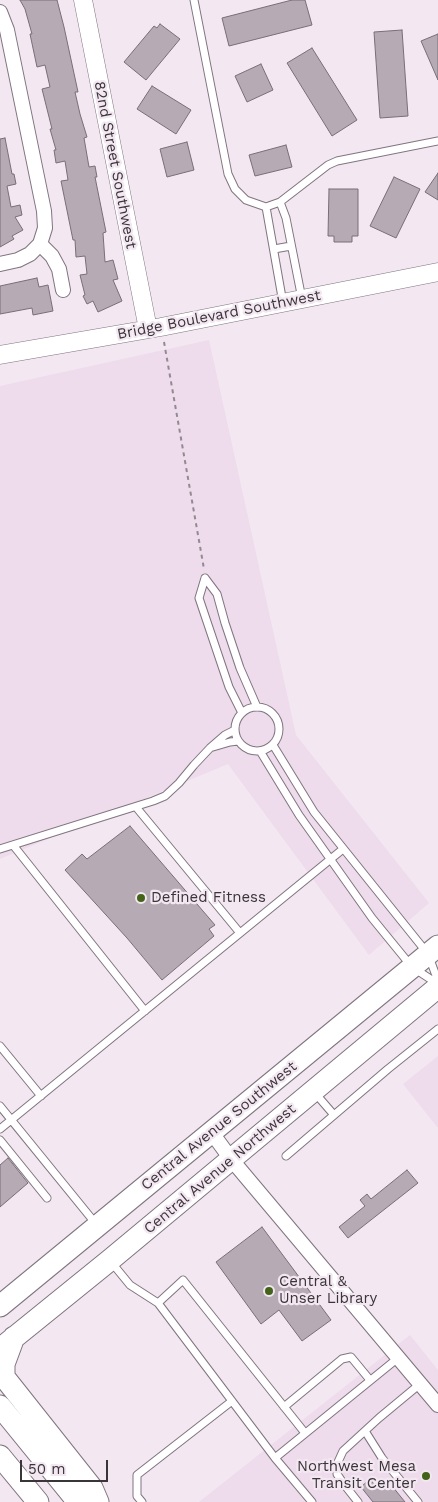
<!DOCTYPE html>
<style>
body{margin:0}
#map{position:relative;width:438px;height:1502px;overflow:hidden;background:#f3e7f2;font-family:"Work Sans",sans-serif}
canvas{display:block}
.scale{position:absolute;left:20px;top:1460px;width:88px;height:22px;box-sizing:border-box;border:2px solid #3a3539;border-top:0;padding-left:6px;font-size:15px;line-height:18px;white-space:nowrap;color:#3a3539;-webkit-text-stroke:4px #f3e7f2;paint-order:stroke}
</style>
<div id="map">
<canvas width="438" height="1502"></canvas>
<div class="scale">50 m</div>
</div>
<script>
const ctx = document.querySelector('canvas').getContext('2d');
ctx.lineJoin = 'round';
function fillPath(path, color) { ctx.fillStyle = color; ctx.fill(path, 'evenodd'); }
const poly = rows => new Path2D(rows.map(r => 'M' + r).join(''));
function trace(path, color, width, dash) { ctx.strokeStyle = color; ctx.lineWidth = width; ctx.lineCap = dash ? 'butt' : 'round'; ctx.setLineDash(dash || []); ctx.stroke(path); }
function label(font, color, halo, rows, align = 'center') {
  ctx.font = font + ' "Work Sans",sans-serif'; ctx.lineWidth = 4.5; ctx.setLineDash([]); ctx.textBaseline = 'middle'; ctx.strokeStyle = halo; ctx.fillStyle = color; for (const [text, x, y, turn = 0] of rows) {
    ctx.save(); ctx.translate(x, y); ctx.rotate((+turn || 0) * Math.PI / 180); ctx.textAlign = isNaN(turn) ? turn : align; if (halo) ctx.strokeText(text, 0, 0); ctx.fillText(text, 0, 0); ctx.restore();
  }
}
const built = poly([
 [209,340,296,735,429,903,369,955,228,764,0,859,0,386],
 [438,1056,438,1128,403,1084],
 [410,1335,438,1370,438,1502,199,1502]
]);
const building = poly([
 [20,0,57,0,64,27,78,92,75,92,80,114,87,137,84,138,89,167,95,166,97,177,95,177,106,232,103,233,105,262,113,260,118,279,113,280,122,301,98,312,93,301,87,304,83,296,85,295,80,275,87,274,85,256,76,257,75,240,73,240,61,181,68,180,65,161,56,163,54,150,56,150,50,129,52,129,42,89,50,87,45,65,37,67,30,34,32,34,25,9,20,0],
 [292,0,305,0,312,25,229,46,222,18,292,0],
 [160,24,180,39,146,80,124,62,154,26,157,28,160,24],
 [402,30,408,116,380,118,374,32,402,30],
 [438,34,438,80,421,41,438,34],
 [312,48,357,120,332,136,287,63,312,48],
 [261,64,273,90,247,102,235,76,261,64],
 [152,86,191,110,176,134,137,109,152,86],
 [5,138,12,174,14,174,16,184,7,186,11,207,20,205,22,215,15,217,23,230,12,236,14,239,0,247,0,139,5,138],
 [187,142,194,170,167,177,160,149,187,142],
 [286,145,292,167,255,176,249,155,286,145],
 [438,173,438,200,425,192,438,173],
 [394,177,420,189,396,238,370,226,394,177],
 [329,189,358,189,358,236,352,236,352,242,334,242,334,236,328,236,329,189],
 [37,278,39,287,48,285,53,311,33,315,32,308,0,314,0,286,37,278],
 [130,826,215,925,209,929,214,936,162,980,127,938,65,870,82,854,87,859,130,826],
 [8,1158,28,1183,0,1207,0,1165,8,1158],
 [407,1170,418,1183,348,1238,339,1227,365,1206,360,1200,367,1194,371,1199,407,1170],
 [262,1227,331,1320,302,1341,279,1310,261,1324,216,1262,262,1227],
 [370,1479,379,1490,388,1481,405,1502,373,1502,361,1487,370,1479]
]);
const path = poly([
 [164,342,204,569]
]);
const service = poly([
 [194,0,228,174,235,189,246,200,266,207,280,202,328,165,337,161,438,141],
 [280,202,286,218,302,299],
 [266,207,283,303],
 [274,249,291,246],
 [205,578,199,598,229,687,242,713],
 [205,578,217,594,225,623,240,668,257,707],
 '235 729a22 22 0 1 1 44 0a22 22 0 1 1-44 0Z',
 [273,745,314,812,428,954,438,981],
 [213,747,230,742,238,741],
 [260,751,299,815,372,918,412,967,438,984],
 [136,807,240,933],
 [13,845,145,1011],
 [0,849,153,801,165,796,179,783,194,765,210,748,225,735,235,730],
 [0,1046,41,1096],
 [315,1093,334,1115],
 [0,1106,96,1224],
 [0,1129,343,849],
 [0,1140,47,1198],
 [286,1156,388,1069,438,1029],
 [112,1263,130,1285,158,1303],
 [284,1407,342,1359,351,1357,370,1380],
 [365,1431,382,1458,418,1502],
 [305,1433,183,1280,158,1303,275,1458,312,1502],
 [275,1458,398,1358],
 [142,1502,137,1496,137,1475,232,1401],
 [358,1502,343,1483,337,1474,338,1462,343,1451,379,1418,420,1384]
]);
const minor = poly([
 [0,12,7,30,44,211,45,228,40,244,30,254,18,260,0,264],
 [40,244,52,256,59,269,63,290],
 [212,1133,231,1159,438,1405]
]);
const tertiary = poly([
 [83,0,148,329],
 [0,355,161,327,438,272]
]);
const primary = poly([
 [0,1306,438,946],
 [14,1337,4,1364,4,1377,92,1488,98,1502],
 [0,1349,110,1260,438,987],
 [0,1406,78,1502],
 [0,1456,38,1502]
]);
const markers = [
 [141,898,5,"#426318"],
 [269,1291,5,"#426318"],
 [426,1476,5,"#426318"]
];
const streetNames = [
 ["82nd Street Southwest",115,165,79],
 ["Bridge Boulevard Southwest",219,315,-11],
 ["Central Avenue Southwest",219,1126,-39],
 ["Central Avenue Northwest",220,1169,-40]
];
const poiNames = [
 ["Defined Fitness",151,898],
 ["Central &",279,1282],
 ["Unser Library",279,1299],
 ["Northwest Mesa",416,1467,"right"],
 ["Transit Center",416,1484,"right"]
];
fillPath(built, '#eedbec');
fillPath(building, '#b6abb5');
trace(building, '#796e78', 1);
trace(service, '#7f757e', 9);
trace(minor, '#7f757e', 16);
trace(tertiary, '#7f757e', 19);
trace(primary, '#7f757e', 23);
trace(path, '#928a91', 2, [4, 4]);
trace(service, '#fff', 7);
trace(minor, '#fff', 14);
trace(tertiary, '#fff', 18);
trace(primary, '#fff', 21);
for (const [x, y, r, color] of markers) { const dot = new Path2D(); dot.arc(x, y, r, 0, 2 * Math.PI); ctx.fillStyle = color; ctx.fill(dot); trace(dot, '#f3e7f2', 2); }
label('15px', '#3a3539', '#f3e7f2', streetNames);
label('15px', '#3a3539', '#f3e7f2', poiNames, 'left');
</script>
